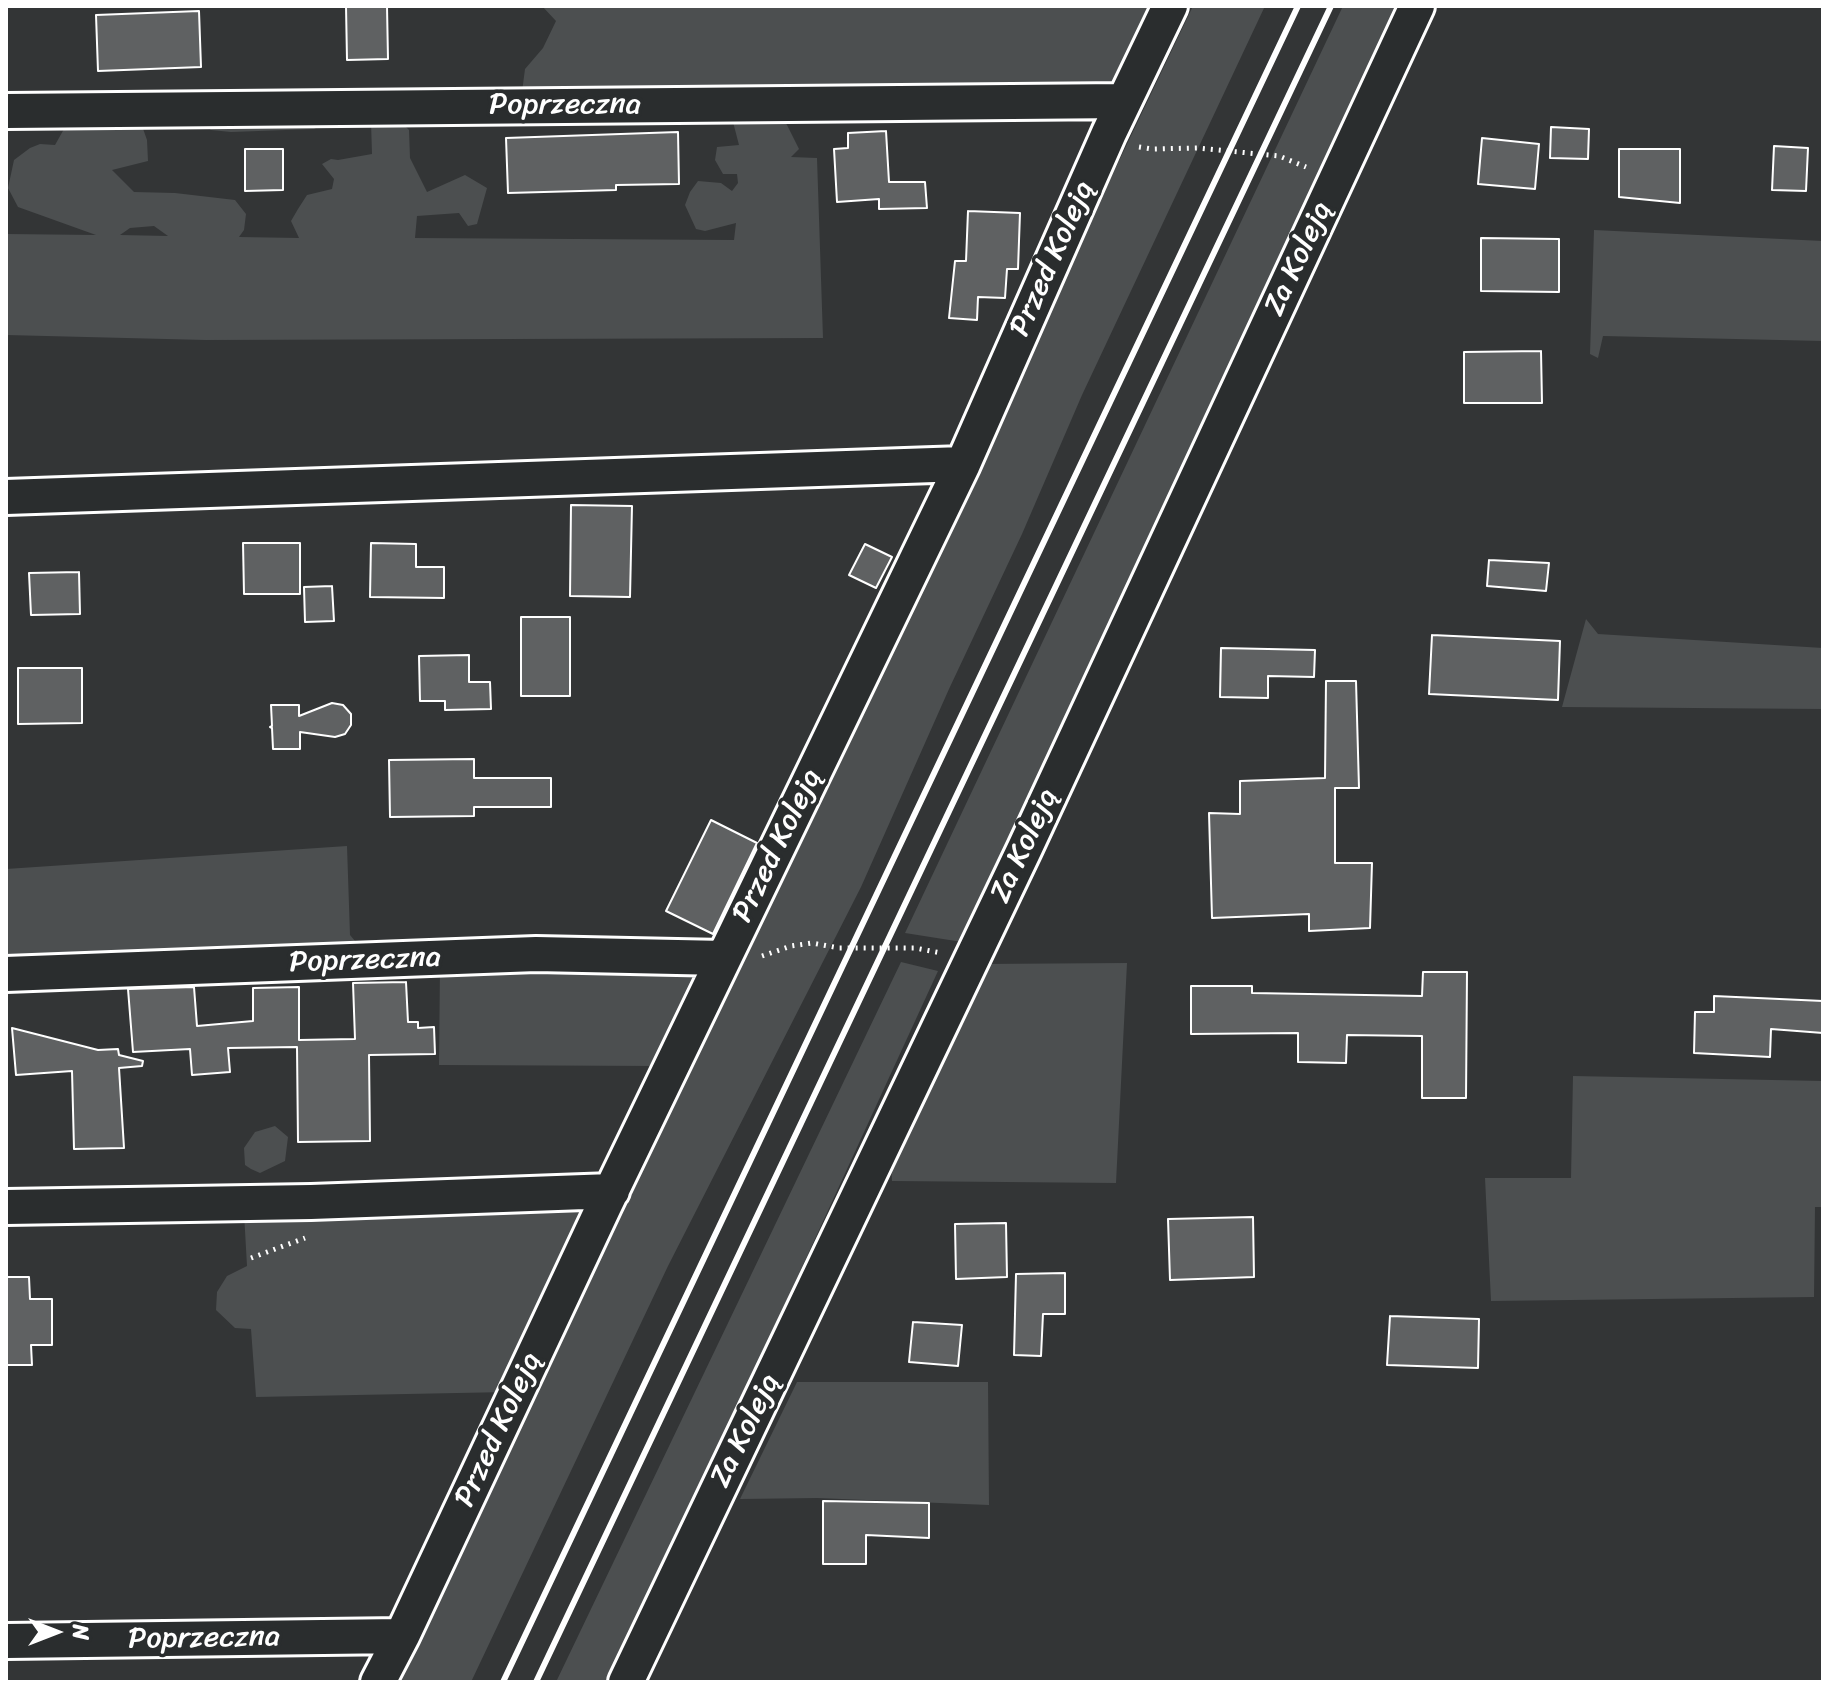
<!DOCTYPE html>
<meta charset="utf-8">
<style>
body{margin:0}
#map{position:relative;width:1829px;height:1688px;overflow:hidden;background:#333536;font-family:Sriracha,sans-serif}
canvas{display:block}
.frame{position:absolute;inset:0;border:8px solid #fff;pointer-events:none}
.north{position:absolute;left:16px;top:1592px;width:80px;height:80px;-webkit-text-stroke:6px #2a2d2e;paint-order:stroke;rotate:90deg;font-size:22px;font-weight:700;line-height:32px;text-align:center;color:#fff}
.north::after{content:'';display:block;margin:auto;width:28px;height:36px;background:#fff;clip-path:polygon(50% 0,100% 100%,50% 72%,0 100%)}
</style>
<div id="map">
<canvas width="1829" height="1688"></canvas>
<div class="frame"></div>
<div class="north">N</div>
</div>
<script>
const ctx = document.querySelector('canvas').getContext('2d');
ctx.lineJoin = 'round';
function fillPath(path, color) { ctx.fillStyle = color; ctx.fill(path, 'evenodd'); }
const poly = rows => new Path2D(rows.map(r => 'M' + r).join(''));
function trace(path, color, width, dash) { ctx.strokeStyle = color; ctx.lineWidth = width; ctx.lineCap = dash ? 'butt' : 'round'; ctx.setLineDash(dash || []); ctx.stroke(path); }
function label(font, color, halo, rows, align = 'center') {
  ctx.font = font + ' Sriracha,sans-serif'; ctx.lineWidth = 7; ctx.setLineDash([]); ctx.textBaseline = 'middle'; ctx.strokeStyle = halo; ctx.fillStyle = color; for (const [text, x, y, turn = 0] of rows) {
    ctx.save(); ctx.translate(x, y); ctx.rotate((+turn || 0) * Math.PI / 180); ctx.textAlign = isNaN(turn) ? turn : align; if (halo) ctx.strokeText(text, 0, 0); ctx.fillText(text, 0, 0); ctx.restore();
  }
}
const green = poly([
 [542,6,1153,6,1119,84,850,84,691,92,522,92,525,69,543,48,556,21],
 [1193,6,1265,6,1082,395,1022,534,949,689,861,887,668,1266,471,1682,392,1682],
 [1343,6,1404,6,962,942,905,933],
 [741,112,782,115,799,149,791,157,817,158,823,338,206,340,6,335,6,234,96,235,18,207,8,188,14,160,30,148,40,144,55,145,64,129,80,119,141,123,147,140,148,161,112,170,134,192,175,193,235,200,246,214,244,230,239,237,299,238,291,221,298,209,307,195,332,189,334,179,322,164,331,159,338,160,372,154,371,122,393,114,409,130,410,158,427,192,465,175,487,188,477,224,468,226,459,213,417,216,415,238,734,240,736,223,705,231,696,229,685,205,690,192,698,181,721,183,732,191,738,183,737,174,723,174,715,160,717,147,739,145,733,122],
 [154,226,168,236,120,235,130,228],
 [196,119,324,124,314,129,231,132,211,130],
 [1594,230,1823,241,1823,341,1603,336,1598,358,1590,354],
 [1586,619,1598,634,1823,648,1823,709,1562,707],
 [347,846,350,935,360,947,6,961,6,869],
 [901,962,938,971,667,1561,608,1682,556,1682],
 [1127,963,1116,1183,892,1181,891,1162,930,1087,980,964],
 [440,966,686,968,696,978,658,1066,439,1065],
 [1573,1076,1823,1081,1823,1207,1815,1207,1814,1297,1491,1301,1485,1178,1571,1178],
 [275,1126,288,1137,285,1161,260,1173,251,1169,245,1165,244,1148,255,1132],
 [593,1197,508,1392,256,1397,251,1329,235,1328,216,1310,217,1292,227,1276,247,1266,244,1213],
 [797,1382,988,1382,989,1505,817,1498,740,1499]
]);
const building = poly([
 [346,6,387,6,388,59,347,60,346,6],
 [199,11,201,67,98,71,96,15,199,11],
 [1551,127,1589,129,1588,159,1550,158,1551,127],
 [886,131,889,182,925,182,927,208,879,209,879,199,837,202,834,149,848,148,848,133,886,131],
 [678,132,679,184,616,185,616,190,508,193,506,138,678,132],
 [1482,138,1539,144,1535,189,1478,184,1482,138],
 [1774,146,1808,148,1806,191,1772,190,1774,146],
 [245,149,283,149,283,190,245,191,245,149],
 [1619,149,1680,149,1680,203,1619,197,1619,149],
 [968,211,1020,213,1018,269,1007,269,1005,298,978,297,977,320,949,318,955,261,966,261,968,211],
 [1481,238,1559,239,1559,292,1481,291,1481,238],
 [1541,351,1542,403,1464,403,1464,352,1541,351],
 [571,505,632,506,630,597,570,596,571,505],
 [243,543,300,543,300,594,244,594,243,543],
 [371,543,416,544,416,567,444,567,444,598,370,597,371,543],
 [865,544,892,557,876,588,849,575,865,544],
 [1489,560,1549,563,1546,591,1487,586,1489,560],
 [79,572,80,614,31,615,29,573,79,572],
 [332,586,334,621,305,622,304,587,332,586],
 [521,617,570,617,570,696,521,696,521,617],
 [1432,635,1560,641,1558,700,1429,694,1432,635],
 [1221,648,1315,650,1314,677,1268,676,1268,698,1220,697,1221,648],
 [469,655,469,682,490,682,491,709,445,710,445,701,420,701,419,656,469,655],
 [18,668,82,668,82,723,18,724,18,668],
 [1326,681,1356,681,1359,788,1335,788,1335,863,1372,863,1370,928,1309,931,1309,914,1212,918,1209,813,1240,814,1240,781,1325,778,1326,681],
 [332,703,343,705,351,714,351,725,345,734,335,737,300,732,300,749,273,749,272,728,270,727,272,726,271,705,299,705,299,716,332,703],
 [474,759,474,778,551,778,551,807,474,807,474,816,390,817,389,760,474,759],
 [711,820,757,843,713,934,666,911,711,820],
 [1423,972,1467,972,1466,1098,1422,1098,1422,1036,1347,1035,1346,1063,1298,1062,1298,1033,1191,1034,1191,986,1252,986,1252,993,1422,996,1423,972],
 [406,982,408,1022,418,1022,418,1028,434,1027,435,1054,369,1055,370,1141,298,1142,297,1047,228,1048,230,1072,192,1075,190,1049,133,1052,128,989,194,987,197,1026,253,1021,253,988,299,987,299,1040,355,1039,353,983,406,982],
 [1714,996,1823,1001,1823,1033,1771,1029,1770,1057,1694,1053,1695,1012,1714,1012,1714,996],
 [12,1028,98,1050,118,1049,119,1055,143,1061,142,1066,119,1068,124,1148,74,1149,72,1071,16,1075,12,1028],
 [1253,1217,1254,1277,1170,1280,1168,1219,1253,1217],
 [1006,1223,1007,1277,956,1279,955,1224,1006,1223],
 [1065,1273,1065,1314,1043,1314,1041,1356,1014,1355,1016,1274,1065,1273],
 [6,1277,29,1277,30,1299,52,1299,52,1345,31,1345,32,1365,6,1365,6,1277],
 [1390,1316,1479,1319,1478,1368,1387,1365,1390,1316],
 [913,1322,962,1325,958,1366,909,1362,913,1322],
 [823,1501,929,1503,929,1538,866,1535,866,1564,823,1564,823,1501]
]);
const path = poly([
 [1139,147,1152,149,1198,148,1279,156,1306,167],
 [762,956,791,946,812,943,839,948,915,948,941,953],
 [251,1258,305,1238]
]);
const minor = poly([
 [6,111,1124,101],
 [6,497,963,464],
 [6,974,536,954,724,958],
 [6,1207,311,1202,612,1191],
 [6,1641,402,1636],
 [378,1682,402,1636,605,1204,963,464,1109,133,1170,6],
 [626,1682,1024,850,1417,6]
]);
const rail = poly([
 [503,1682,1298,6],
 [536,1682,1331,6]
]);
const streetNames = [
 ["Poprzeczna",565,105],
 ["Przed Koleją",1053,259,-66],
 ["Za Koleją",1299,259,-65],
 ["Przed Koleją",778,846,-64],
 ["Za Koleją",1025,846,-65],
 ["Poprzeczna",365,961,-2],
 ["Przed Koleją",499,1430,-65],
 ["Za Koleją",746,1431,-64],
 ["Poprzeczna",204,1639,-1]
];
fillPath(green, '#4c4f50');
fillPath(building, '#5f6162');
trace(building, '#fff', 2);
trace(minor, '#fff', 40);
trace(path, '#fff', 5, [2, 6]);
trace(minor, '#2a2d2e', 34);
trace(rail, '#fff', 6);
label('30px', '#fff', '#2a2d2e', streetNames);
</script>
